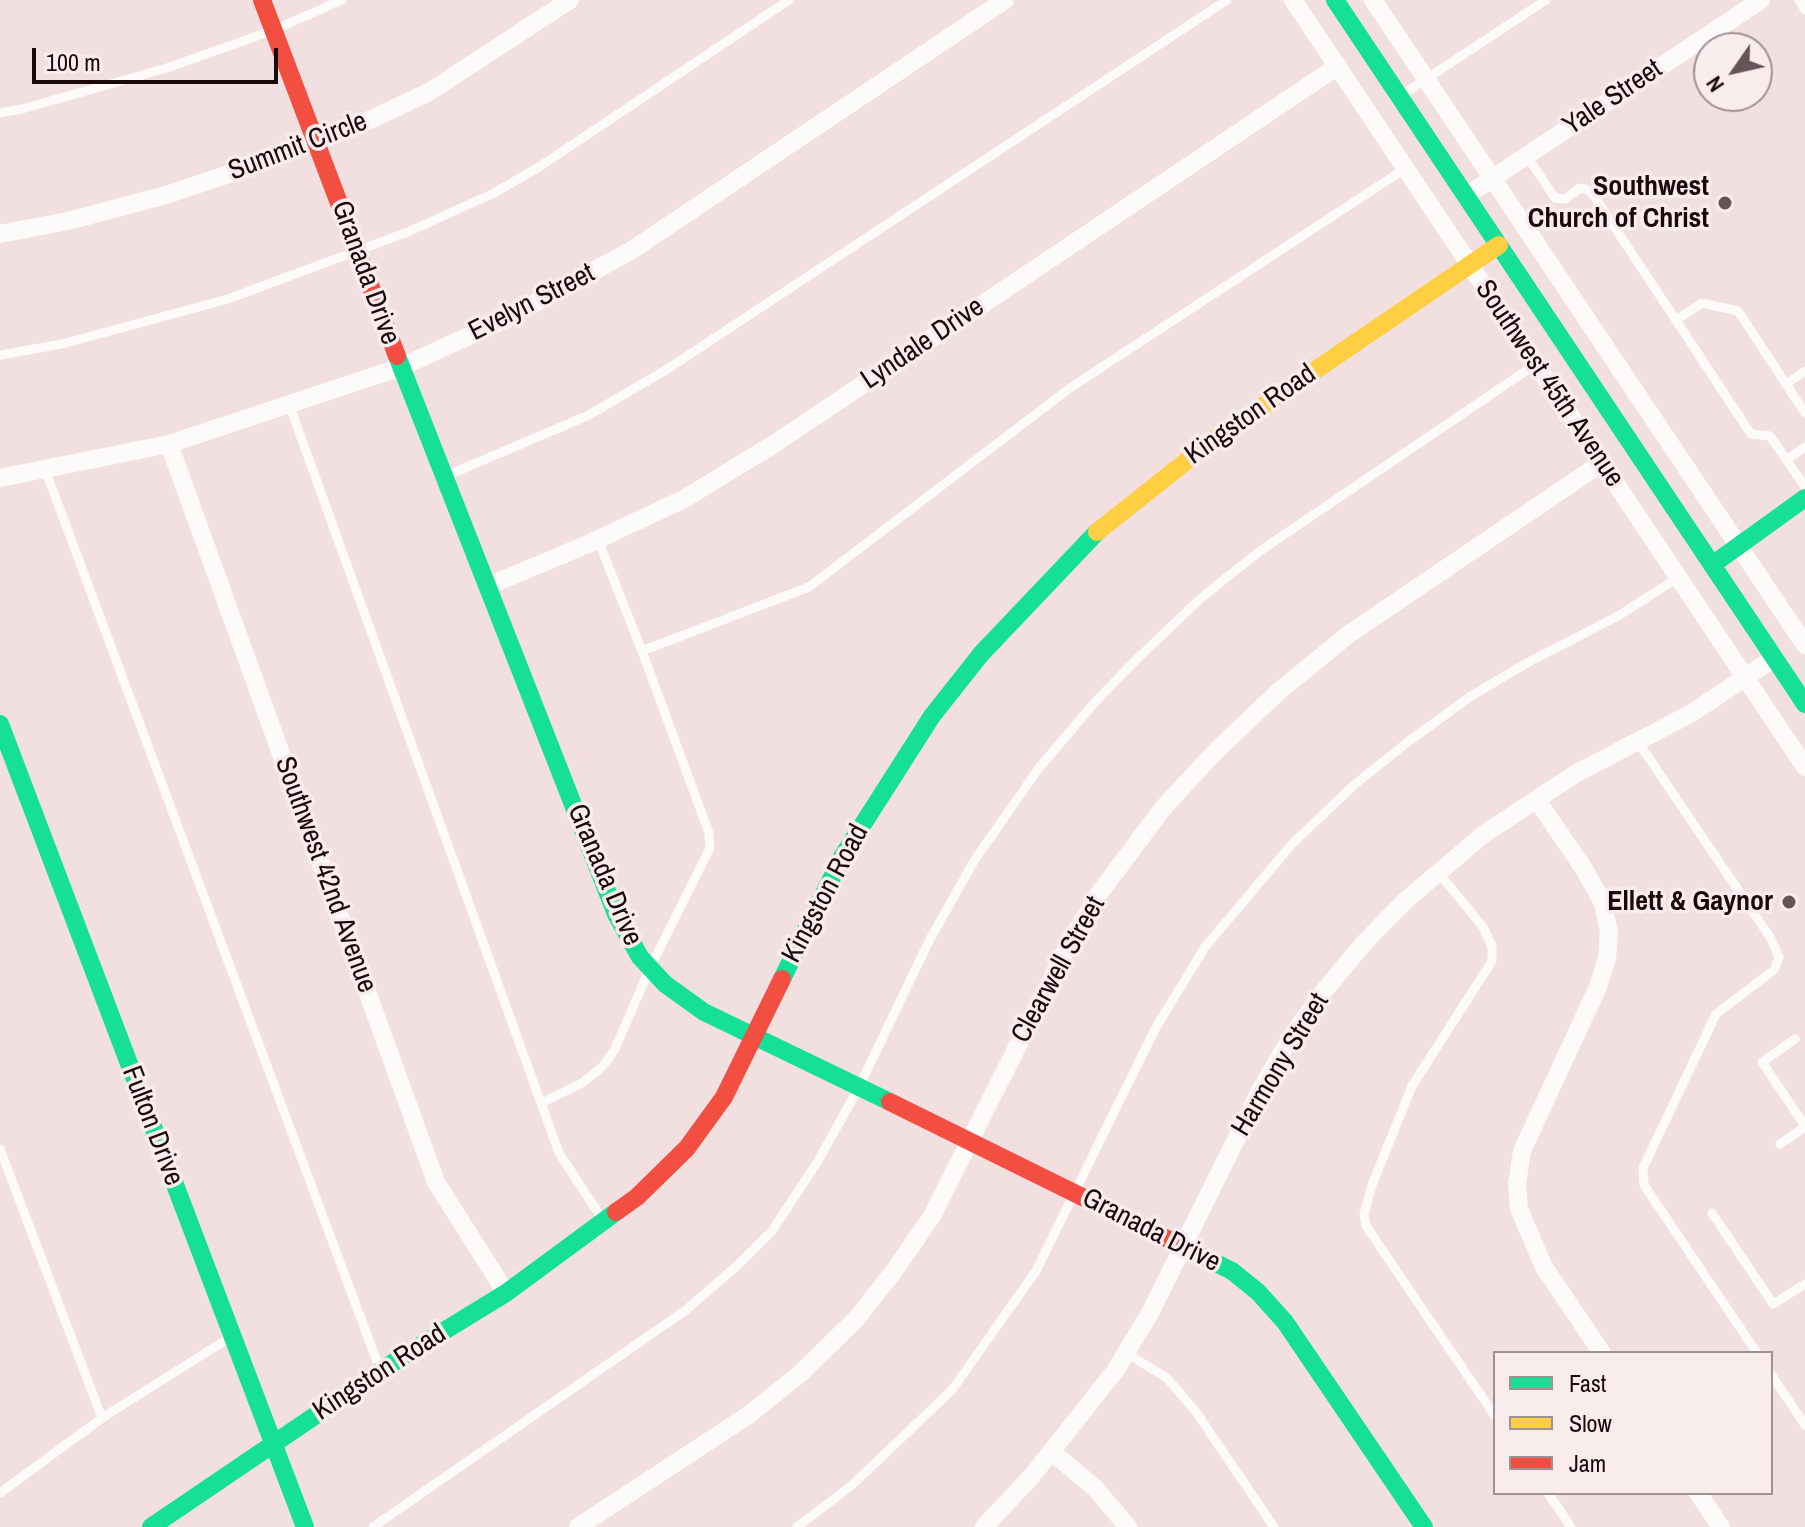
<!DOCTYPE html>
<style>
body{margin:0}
#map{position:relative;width:1805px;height:1527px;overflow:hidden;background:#f2e0e1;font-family:"Archivo Narrow",sans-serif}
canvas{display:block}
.legend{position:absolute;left:1493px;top:1351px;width:280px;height:144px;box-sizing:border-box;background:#f8eced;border:2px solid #a09193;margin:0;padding:10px 14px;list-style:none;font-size:24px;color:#1b090c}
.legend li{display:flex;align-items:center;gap:16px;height:40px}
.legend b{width:40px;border:2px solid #a09193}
.north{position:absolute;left:1693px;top:32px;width:80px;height:80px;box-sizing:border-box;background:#f8eced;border:2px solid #a09193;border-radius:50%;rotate:236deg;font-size:22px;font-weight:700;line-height:32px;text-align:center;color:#1b090c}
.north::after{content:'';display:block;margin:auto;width:28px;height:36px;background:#665457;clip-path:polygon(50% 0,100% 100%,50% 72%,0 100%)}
.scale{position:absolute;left:32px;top:48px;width:246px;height:36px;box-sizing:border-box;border:4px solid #1b090c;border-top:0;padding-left:10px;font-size:24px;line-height:28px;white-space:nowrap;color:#1b090c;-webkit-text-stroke:6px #f8eced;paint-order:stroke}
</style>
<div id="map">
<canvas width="1805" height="1527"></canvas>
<ul class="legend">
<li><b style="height:10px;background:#16e098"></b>Fast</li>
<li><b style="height:10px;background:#ffcf43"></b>Slow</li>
<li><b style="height:10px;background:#f24e42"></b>Jam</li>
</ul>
<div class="north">N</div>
<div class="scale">100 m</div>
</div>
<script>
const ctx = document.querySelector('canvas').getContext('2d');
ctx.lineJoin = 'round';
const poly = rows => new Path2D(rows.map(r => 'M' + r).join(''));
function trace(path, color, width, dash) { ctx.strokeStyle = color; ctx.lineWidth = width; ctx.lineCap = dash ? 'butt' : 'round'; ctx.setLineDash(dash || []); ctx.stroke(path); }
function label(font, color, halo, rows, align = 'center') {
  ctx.font = font + ' "Archivo Narrow",sans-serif'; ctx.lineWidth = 7; ctx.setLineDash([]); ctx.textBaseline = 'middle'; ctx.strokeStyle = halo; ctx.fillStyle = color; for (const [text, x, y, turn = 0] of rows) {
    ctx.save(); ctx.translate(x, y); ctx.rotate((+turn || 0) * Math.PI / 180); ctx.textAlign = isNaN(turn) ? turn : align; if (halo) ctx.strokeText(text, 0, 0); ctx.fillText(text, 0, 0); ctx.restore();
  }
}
const lane = poly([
 [1799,0,1805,10],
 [1402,95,1546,0],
 [0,113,22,109,167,68,274,30,342,0],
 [1527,156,1555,198,1565,199,1580,188,1586,189,1592,193,1751,434,1770,436,1805,487],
 [1676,320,1702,303,1738,311,1805,413],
 [0,355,62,344,228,299,408,232,494,193,539,167,789,0],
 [1786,384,1805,371],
 [289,404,559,1153,603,1220],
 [1786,460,1805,447],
 [45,469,379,1367],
 [446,476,589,415,669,368,1227,0],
 [642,651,809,587,1070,388,1406,168],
 [1638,742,1770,937,1779,957,1774,970,1716,1014,1643,1168,1644,1185,1757,1353],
 [1438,872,1483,927,1492,946,1492,961,1412,1086,1372,1185,1364,1214,1366,1226,1495,1416],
 [1795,1039,1762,1062,1805,1126],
 [541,1103,582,1083,603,1066,615,1049,650,968,710,848,709,833,642,651,598,540],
 [1780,1144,1805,1127],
 [0,1149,102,1418],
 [1712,1213,1773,1304,1805,1284],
 [1126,1353,1167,1378,1196,1412,1274,1527],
 [1771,1374,1805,1425],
 [0,1493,102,1418,229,1338],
 [1548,1493,1571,1527],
 [373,1527,686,1310,739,1264,772,1231,818,1161,859,1087,929,941,974,861,1039,768,1096,701,1136,660,1201,598,1260,551,1536,364],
 [797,1527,852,1485,952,1390,1036,1271,1155,1029,1205,947,1292,844,1354,785,1409,741,1471,696,1527,663,1618,616,1679,577]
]);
const street = poly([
 [1293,0,1805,767],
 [1373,0,1805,645],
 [1466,196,1761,0],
 [0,234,68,221,166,195,238,171,372,119,429,92,570,0],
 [169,444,436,1182,506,1293],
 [0,478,169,444,401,367,504,320,632,250,1005,0],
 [488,586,588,544,684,499,774,444,1338,66],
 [1537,800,1584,869,1603,903,1609,932,1607,958,1598,987,1522,1151,1517,1184,1519,1209,1544,1267,1602,1353],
 [1052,1452,1095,1488,1128,1527],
 [1698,1493,1721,1527],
 [578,1527,750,1414,802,1372,856,1319,894,1271,932,1216,1070,942,1098,895,1163,808,1215,752,1278,692,1349,634,1603,462],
 [984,1527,1031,1477,1115,1371,1150,1313,1260,1091,1291,1037,1324,991,1364,943,1405,901,1484,834,1575,774,1692,713,1774,658]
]);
const fast = poly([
 [1335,0,1805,704],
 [397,356,616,914,640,957,665,984,704,1012,890,1102],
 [1712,565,1805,498],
 [0,724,305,1527],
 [782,979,842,857,932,716,981,654,1097,532],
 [1212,1261,1232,1271,1258,1292,1285,1322,1424,1527],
 [151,1527,400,1358,506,1293,616,1212]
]);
const slow = poly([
 [1097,532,1213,440,1499,245]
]);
const jam = poly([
 [262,0,397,356],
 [890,1102,1212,1261],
 [616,1212,637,1197,687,1148,724,1097,782,979]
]);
const markers = [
 [1725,203,8,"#665457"],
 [1789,902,8,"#665457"]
];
const streetNames = [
 ["Yale Street",1613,98,-34],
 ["Summit Circle",298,147,-21],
 ["Granada Drive",365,273,70],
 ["Evelyn Street",532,303,-27],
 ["Lyndale Drive",923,344,-34],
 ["Southwest 45th Avenue",1549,384,56],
 ["Kingston Road",1251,415,-35],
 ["Southwest 42nd Avenue",325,875,70],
 ["Granada Drive",604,875,67],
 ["Kingston Road",826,894,-62],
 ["Clearwell Street",1059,970,-61],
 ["Harmony Street",1281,1065,-59],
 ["Fulton Drive",152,1126,69],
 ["Granada Drive",1151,1231,27],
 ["Kingston Road",380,1373,-33]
];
const poiNames = [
 ["Southwest",1709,187],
 ["Church of Christ",1709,219],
 ["Ellett & Gaynor",1773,902]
];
trace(lane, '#fdfafa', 9);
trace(street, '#fdfafa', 18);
trace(fast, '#16e098', 18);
trace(slow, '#ffcf43', 18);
trace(jam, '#f24e42', 18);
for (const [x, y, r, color] of markers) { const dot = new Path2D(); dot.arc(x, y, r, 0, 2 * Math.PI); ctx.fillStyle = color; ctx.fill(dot); trace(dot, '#f8eced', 3); }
label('28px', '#1b090c', '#f8eced', streetNames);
label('bold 28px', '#1b090c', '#f8eced', poiNames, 'right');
</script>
